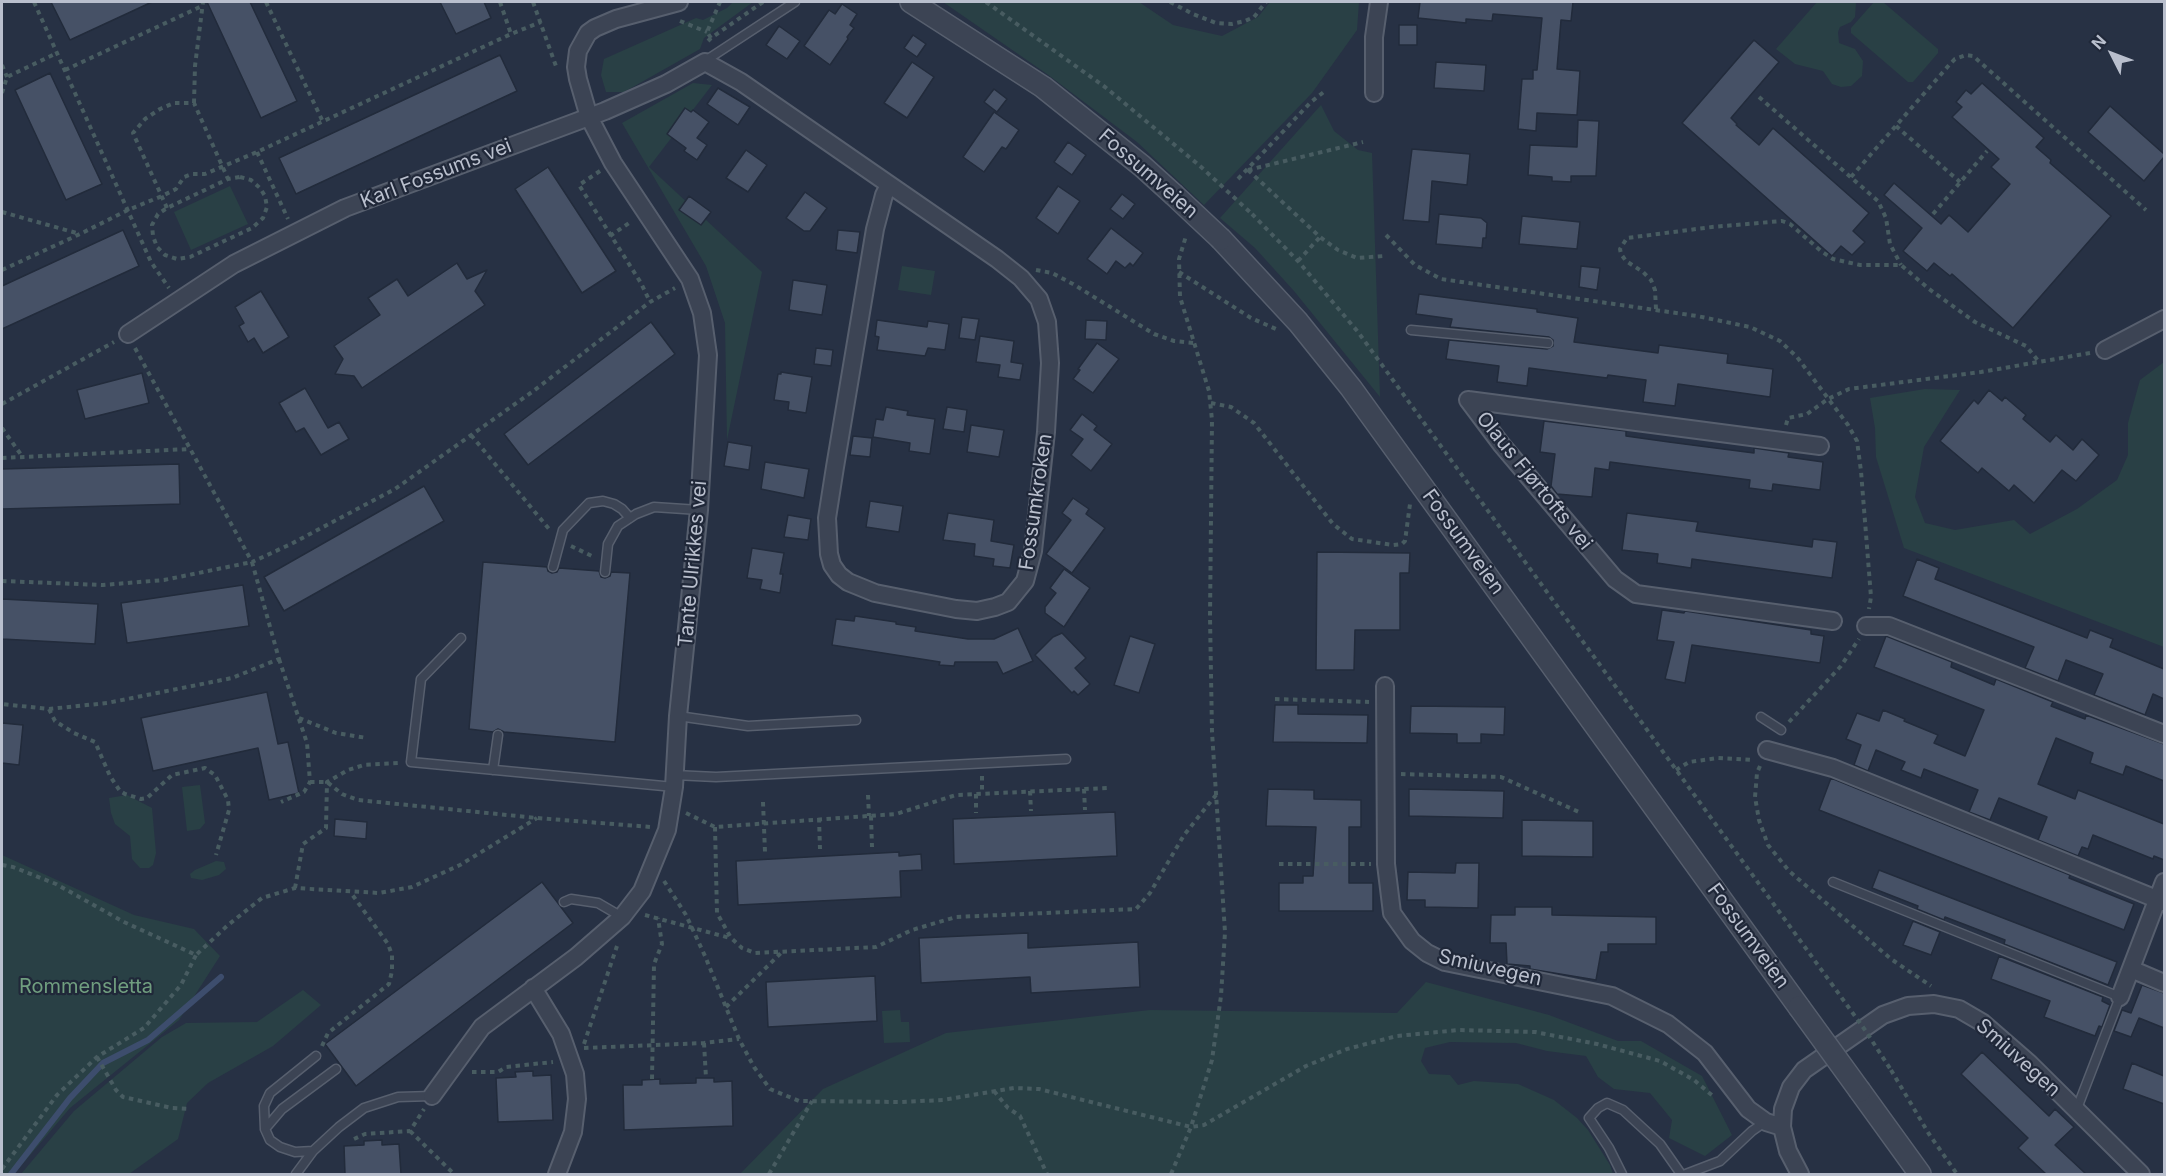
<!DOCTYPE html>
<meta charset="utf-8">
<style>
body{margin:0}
#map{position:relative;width:2166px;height:1176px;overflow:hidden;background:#273144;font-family:Inter,sans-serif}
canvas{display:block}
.frame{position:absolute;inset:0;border:3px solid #b9bfcd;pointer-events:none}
.north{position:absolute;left:2082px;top:24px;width:60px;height:60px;-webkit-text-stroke:4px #202839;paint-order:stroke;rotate:312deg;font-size:16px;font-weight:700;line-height:24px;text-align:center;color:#b9bfcd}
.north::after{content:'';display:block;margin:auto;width:21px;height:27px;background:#b9bfcd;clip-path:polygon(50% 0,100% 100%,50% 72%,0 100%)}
</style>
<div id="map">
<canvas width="2166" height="1176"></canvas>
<div class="frame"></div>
<div class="north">N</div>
</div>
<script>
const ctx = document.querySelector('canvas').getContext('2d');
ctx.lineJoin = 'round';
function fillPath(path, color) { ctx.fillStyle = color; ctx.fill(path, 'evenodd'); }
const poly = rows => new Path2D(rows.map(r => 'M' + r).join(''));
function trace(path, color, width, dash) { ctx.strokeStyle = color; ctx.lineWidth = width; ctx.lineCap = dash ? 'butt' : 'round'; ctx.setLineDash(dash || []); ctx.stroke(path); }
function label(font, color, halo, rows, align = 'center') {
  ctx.font = font + ' Inter,sans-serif'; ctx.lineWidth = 4.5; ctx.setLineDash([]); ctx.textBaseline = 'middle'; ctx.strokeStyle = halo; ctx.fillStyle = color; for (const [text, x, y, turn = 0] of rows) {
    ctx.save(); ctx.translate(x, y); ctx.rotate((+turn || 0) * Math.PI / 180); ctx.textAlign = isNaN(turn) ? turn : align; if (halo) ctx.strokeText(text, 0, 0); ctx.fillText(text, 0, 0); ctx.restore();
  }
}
const green = poly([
 [733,2,753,2,704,38,700,49,624,92,606,92,601,75,604,59,696,18,703,20,727,8],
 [943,2,1139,2,1173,25,1222,36,1258,17,1270,2,1359,2,1357,30,1312,93,1204,205,1137,142,1047,74],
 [1817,2,1855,2,1856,3,1855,17,1851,22,1840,27,1838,32,1839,43,1855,49,1863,61,1862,76,1851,86,1841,87,1832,84,1823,71,1795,64,1776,49],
 [1874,2,1883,2,1938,49,1938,53,1913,82,1908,82,1851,33,1851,28],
 [693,83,712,85,649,167,762,272,727,440,725,323,706,266,622,123],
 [1321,105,1334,131,1358,150,1372,153,1380,397,1294,291,1255,248,1220,218],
 [230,186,248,224,191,250,174,212],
 [902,266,935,271,931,295,898,290],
 [2164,362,2164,647,1904,548,1876,457,1875,428,1870,398,1925,389,1960,390,1924,447,1915,497,1925,523,1955,530,2014,520,2030,534,2077,509,2117,480,2128,455,2128,423,2140,380],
 [200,785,205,823,200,829,187,831,182,787],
 [127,795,152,808,156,853,153,865,149,868,140,868,132,859,130,836,115,824,111,813,109,798],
 [2,855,134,915,194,929,220,956,179,1020,70,1108,14,1174,2,1174],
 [216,861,224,862,226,869,219,875,202,880,191,878,190,874,195,870],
 [1426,982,1549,1015,1618,1041,1641,1041,1702,1076,1732,1135,1705,1156,1669,1138,1672,1120,1650,1093,1614,1089,1598,1077,1586,1056,1547,1051,1516,1043,1450,1042,1425,1048,1421,1061,1429,1074,1450,1075,1458,1085,1474,1081,1518,1084,1554,1100,1577,1118,1588,1130,1610,1165,1613,1174,740,1174,823,1089,946,1033,1150,1010,1397,1013],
 [303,990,321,1005,273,1046,208,1083,187,1103,178,1139,129,1174,21,1174,74,1111,162,1037,186,1023,257,1022],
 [900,1010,901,1022,909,1022,910,1042,884,1043,882,1011]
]);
const stream = poly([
 [11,1174,70,1098,103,1063,148,1040,221,977]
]);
const building = poly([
 [51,2,152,2,70,40,51,2],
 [207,2,250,2,297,101,261,118,207,2],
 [440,2,484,2,491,18,456,34,440,2],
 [1420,2,1573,2,1571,21,1561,20,1557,69,1580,71,1577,115,1537,113,1536,131,1518,129,1522,79,1533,79,1533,70,1537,70,1542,18,1493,14,1492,21,1466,19,1466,23,1418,18,1420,2],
 [842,4,857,14,850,25,854,28,847,37,848,39,830,65,804,46,829,10,835,14,842,4],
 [1399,25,1417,25,1417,45,1399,45,1399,25],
 [779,26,800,41,787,59,766,45,779,26],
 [913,35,926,44,917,57,904,48,913,35],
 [1754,40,1779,62,1731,118,1737,124,1736,125,1759,145,1773,128,1869,213,1853,231,1865,242,1852,255,1841,246,1832,256,1682,123,1754,40],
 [500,55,517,91,296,194,279,158,500,55],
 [912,62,934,77,907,118,884,103,912,62],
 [1436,62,1486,65,1484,91,1434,88,1436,62],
 [50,73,102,184,66,200,15,90,50,73],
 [1982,83,2044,138,2036,147,2051,160,2050,163,2111,216,2013,328,1952,274,1950,276,1934,263,1927,271,1903,251,1922,228,1884,195,1894,183,1941,224,1949,215,1968,232,2010,184,1991,167,1999,159,1952,117,1962,107,1956,102,1966,90,1971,94,1982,83],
 [718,88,750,107,738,125,707,104,718,88],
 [994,89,1007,99,997,112,984,102,994,89],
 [2110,106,2164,154,2164,157,2144,181,2088,132,2110,106],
 [685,108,691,112,693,110,709,122,697,138,707,145,697,160,684,151,686,148,667,134,685,108],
 [994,112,1019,130,1006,149,1002,147,984,172,963,157,994,112],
 [1578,120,1599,121,1596,176,1571,176,1571,182,1552,181,1552,177,1528,175,1530,145,1577,147,1578,120],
 [1068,142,1086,155,1072,175,1054,162,1068,142],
 [1412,149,1470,154,1467,185,1432,181,1429,222,1403,220,1412,149],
 [746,150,767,165,748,192,726,178,746,150],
 [548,167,616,271,582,293,515,189,548,167],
 [1058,186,1080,201,1058,234,1036,218,1058,186],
 [805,192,827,208,810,231,804,231,786,218,805,192],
 [1122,194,1135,204,1123,219,1110,209,1122,194],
 [689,196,711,212,701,225,679,210,689,196],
 [1439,214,1481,218,1487,223,1486,238,1483,238,1482,248,1436,244,1439,214],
 [1522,216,1580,222,1577,249,1519,244,1522,216],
 [1111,228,1143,253,1133,266,1130,263,1125,268,1116,261,1107,274,1087,259,1111,228],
 [123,230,139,266,2,329,2,286,123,230],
 [838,230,860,232,857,253,836,250,838,230],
 [457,263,467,279,487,270,475,291,485,305,362,388,354,376,335,374,343,359,334,346,380,315,368,298,397,279,408,296,457,263],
 [1581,266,1600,268,1597,290,1579,287,1581,266],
 [793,280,827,285,822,315,789,310,793,280],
 [261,291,289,337,263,353,254,338,248,342,239,326,244,323,235,307,261,291],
 [1419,294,1537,309,1537,312,1578,318,1574,342,1658,353,1659,345,1728,354,1727,363,1773,369,1770,397,1678,384,1675,406,1643,402,1646,380,1608,375,1607,378,1529,368,1527,386,1497,382,1499,366,1446,359,1449,340,1547,349,1553,346,1553,340,1549,337,1450,327,1452,319,1416,314,1419,294],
 [962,317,979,319,975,340,959,338,962,317],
 [877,320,927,327,928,321,949,324,945,350,928,348,925,356,877,350,879,337,875,336,877,320],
 [1086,320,1107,321,1106,340,1085,339,1086,320],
 [651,322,675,354,528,465,504,434,651,322],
 [980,336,1014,341,1011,362,1023,364,1020,380,998,377,1000,365,976,362,980,336],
 [1097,343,1119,359,1093,393,1073,379,1080,370,1078,369,1097,343],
 [816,348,833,350,831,366,814,364,816,348],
 [781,372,812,377,806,413,788,410,789,402,774,400,778,374,781,374,781,372],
 [142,373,149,403,85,419,77,390,142,373],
 [305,388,328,428,339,422,349,439,321,455,304,428,296,432,279,403,305,388],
 [1989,390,2002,401,2005,397,2026,415,2023,419,2050,442,2056,435,2073,450,2082,439,2099,455,2076,481,2062,470,2034,503,2014,485,2009,491,1982,468,1978,473,1940,441,1974,400,1978,404,1989,390],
 [886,407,908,411,907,415,935,419,930,454,909,451,910,443,873,437,876,419,883,420,886,407],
 [947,407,967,410,964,432,943,429,947,407],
 [1082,414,1097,426,1094,430,1112,444,1091,471,1071,455,1083,439,1070,430,1082,414],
 [1544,421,1626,431,1626,436,1669,442,1754,453,1754,448,1789,453,1788,457,1823,462,1820,490,1773,484,1772,491,1749,488,1750,480,1610,462,1609,470,1595,468,1592,497,1557,494,1551,486,1555,454,1540,452,1544,421],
 [971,425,1004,430,999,457,967,452,971,425],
 [853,436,872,438,870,457,850,455,853,436],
 [728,442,752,446,749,470,724,466,728,442],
 [765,462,809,469,804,498,761,489,765,462],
 [179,464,180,504,2,509,2,469,179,464],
 [424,486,444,521,284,611,264,577,424,486],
 [1073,498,1089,509,1086,514,1105,528,1072,573,1046,554,1071,520,1062,513,1073,498],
 [870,501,903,506,899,532,866,527,870,501],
 [948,513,994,520,991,541,1014,545,1010,568,993,566,994,559,974,556,975,544,943,540,948,513],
 [1627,513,1698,522,1696,531,1812,547,1813,539,1837,542,1832,578,1692,559,1691,568,1657,563,1658,554,1622,550,1627,513],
 [788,515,811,519,808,540,784,537,788,515],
 [752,548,784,553,780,574,783,574,780,593,760,589,762,580,747,578,752,548],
 [1317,552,1410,553,1409,573,1400,573,1400,630,1355,630,1354,670,1316,670,1317,552],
 [1917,559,1939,568,1935,579,2087,638,2090,630,2113,639,2110,647,2164,669,2164,699,2153,694,2145,715,2094,695,2103,674,2066,660,2058,681,2025,668,2034,647,1903,596,1917,559],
 [483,562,547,567,548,571,552,573,557,572,559,568,599,571,601,577,605,578,610,576,611,572,630,573,615,742,504,732,498,729,493,732,469,729,483,562],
 [1064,569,1090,588,1064,627,1045,613,1045,607,1056,593,1050,588,1064,569],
 [243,585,249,626,127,643,121,603,243,585],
 [2,599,98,604,95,644,2,639,2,599],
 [1662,610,1684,613,1685,611,1811,630,1811,634,1824,636,1820,663,1692,645,1685,683,1665,679,1674,642,1657,640,1662,610],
 [855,616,896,622,896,624,916,627,915,631,968,639,994,639,1018,628,1033,661,1003,674,997,662,955,662,954,666,939,665,940,662,832,645,836,619,854,621,855,616],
 [1062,633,1086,658,1075,668,1090,684,1078,695,1074,691,1072,693,1035,655,1053,637,1062,633],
 [1130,636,1155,644,1139,693,1114,685,1130,636],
 [1886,636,1952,662,1951,667,1994,685,1996,679,2053,702,2051,706,2085,719,2086,715,2164,744,2164,781,2126,766,2123,775,2090,763,2093,753,2056,738,2038,784,2075,799,2078,790,2164,824,2164,860,2154,856,2153,859,2093,835,2088,849,2082,847,2078,856,2038,840,2047,817,1999,798,1990,820,1969,812,1978,790,1924,769,1921,778,1901,770,1905,762,1876,750,1868,771,1854,765,1861,745,1846,739,1857,713,1879,721,1883,710,1905,719,1904,721,1938,735,1934,743,1965,756,1984,710,1874,667,1886,636],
 [267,692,278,744,288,742,299,793,269,800,258,748,153,771,141,718,267,692],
 [1275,705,1298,705,1298,714,1368,715,1367,743,1273,742,1275,705],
 [1411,706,1505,707,1504,735,1481,734,1481,743,1457,743,1457,734,1410,733,1411,706],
 [2,723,23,725,19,765,2,763,2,723],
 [1831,778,2070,875,2069,878,2134,904,2124,930,1819,810,1831,778],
 [1268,789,1314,790,1314,799,1361,800,1361,827,1349,827,1349,883,1373,883,1373,911,1279,911,1279,883,1303,883,1303,876,1313,876,1316,827,1266,826,1268,789],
 [1409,789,1504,791,1503,818,1409,816,1409,789],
 [1115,812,1117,856,954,864,953,819,1115,812],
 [335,819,367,822,366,839,334,836,335,819],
 [1522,820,1593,821,1593,857,1522,856,1522,820],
 [899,852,899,856,921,854,922,870,900,871,901,897,738,905,736,861,899,852],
 [1456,863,1479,863,1478,908,1425,907,1425,900,1407,900,1408,872,1455,873,1456,863],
 [1879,870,2117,962,2108,985,2004,944,2005,940,1945,917,1944,920,1917,909,1918,906,1872,888,1879,870],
 [542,882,573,923,356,1086,325,1044,542,882],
 [1515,907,1552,907,1552,915,1656,917,1656,944,1608,944,1608,952,1601,952,1596,980,1530,969,1530,966,1507,964,1506,943,1490,943,1491,915,1515,915,1515,907],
 [1913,921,1940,932,1931,955,1903,945,1913,921],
 [1028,933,1028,948,1138,942,1140,987,1031,993,1030,977,921,983,919,938,1028,933],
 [1999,956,2103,997,2102,1001,2110,1005,2102,1027,2099,1026,2095,1036,2044,1017,2050,1001,1991,979,1999,956],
 [875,976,877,1021,768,1027,766,982,875,976],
 [2142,985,2164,993,2164,1028,2139,1018,2131,1037,2114,1031,2122,1010,2131,1013,2142,985],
 [1982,1052,2049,1116,2055,1109,2074,1127,2055,1145,2086,1174,2046,1174,2018,1148,2028,1138,1961,1074,1982,1052],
 [2132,1063,2164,1076,2164,1104,2123,1089,2132,1063],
 [533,1071,533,1076,551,1075,553,1120,498,1122,496,1078,516,1077,515,1072,533,1071],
 [696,1078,714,1078,714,1082,732,1081,733,1126,624,1130,623,1085,642,1085,642,1080,660,1079,660,1084,696,1083,696,1078],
 [382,1140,382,1145,399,1144,401,1174,345,1174,344,1146,364,1145,364,1141,382,1140]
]);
const path = poly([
 [34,2,151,262,169,288],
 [266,2,323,122],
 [500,2,511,34],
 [533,2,557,69],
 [986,2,1105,87,1200,166],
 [1170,2,1193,14,1216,23,1232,24,1245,21,1254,17,1266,2],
 [680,21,707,32],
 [711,38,707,32,720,2],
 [708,41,711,38,763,2],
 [2,65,7,77],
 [65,70,202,6],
 [2,93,7,77,57,53],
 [1759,97,1878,201,1886,218,1890,244,1901,265],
 [194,103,195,66,203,2],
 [1896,126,1960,182],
 [257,152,288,219],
 [1248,170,1320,237,1338,250,1357,258,1384,256],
 [1248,170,1363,142],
 [600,171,579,185,641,283,650,302],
 [240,177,251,180,260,188,265,196,267,207,263,218,252,228,190,257,177,259,165,255,157,247,153,236,152,225,158,214,167,208,228,179,240,177],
 [1851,177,1950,64,1955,59,1966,55,1973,56,1981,63,2146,210],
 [1238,179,1311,102,1325,91],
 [167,208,133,133,145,119,160,109,174,103,194,103,228,179],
 [2,212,80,234],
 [1252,214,1298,261,1358,332,1831,983],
 [1933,214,1987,151],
 [1386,235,1415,265,1441,279,1697,316,1750,327,1780,341,1797,357,1848,425,1857,441,1861,471,1871,597,1869,609],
 [610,236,632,221],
 [1298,261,1320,237],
 [2,270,80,234,128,210,162,196,176,189,184,177,192,174,205,174,257,152,511,34,541,22],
 [1036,270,1052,273,1073,284,1154,334,1174,341,1194,343],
 [1179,272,1251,318,1276,329],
 [1656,309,1655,290,1651,280,1643,272,1626,261,1621,254,1620,249,1627,238,1712,227,1782,221,1790,224,1821,251,1833,259,1860,265,1901,265,1929,289,1975,322,2026,346,2040,363],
 [135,348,252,562,291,544,395,489,532,392,650,302,675,288],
 [1211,403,1231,407,1254,423,1333,524,1352,539,1393,545,1402,544,1405,541,1410,504],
 [2,404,114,342],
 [1786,425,1788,418,1807,414,1828,399,1849,389,1981,372,2090,353],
 [2,428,22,456],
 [471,435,549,529],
 [2,458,190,449],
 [571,546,594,557],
 [2,581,103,585,164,580,252,562,279,659,232,678,107,703,49,709,2,704],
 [279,659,307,743,310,782,304,792,281,802],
 [1275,699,1369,702],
 [49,709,55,721,74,733,95,742,110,776,120,791,125,794,141,799,147,798,172,775,205,768,215,775,228,800,229,810,216,855],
 [299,718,336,733,367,738],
 [1789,722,1841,666,1859,639],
 [1760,766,1757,773,1755,797,1759,820,1768,845,1789,871,1891,959,1931,986],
 [1676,770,1689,762,1718,758,1753,760],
 [1401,774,1501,777,1579,812],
 [982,776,982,794],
 [310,782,327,782,342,794,358,800,537,818,651,827],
 [1084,789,1085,810],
 [1030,791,1031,811],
 [976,794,976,813],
 [868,795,869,816],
 [763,802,765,852],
 [686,813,715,827,896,814,956,795,1107,788],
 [871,816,872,847],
 [819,818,820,849],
 [715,827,717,913,731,938,742,948,755,953,876,947,912,930,956,917,1136,909,1150,893,1184,835,1216,795],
 [1279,864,1371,864],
 [2,865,13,867,56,884,124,922,196,955,228,925,262,898,295,888,379,893,412,887,460,865,537,818],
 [664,881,686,915,705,956,739,1039,754,1067,770,1089,799,1101,901,1102,943,1100,1014,1088,1039,1089,1191,1127,1204,1125,1306,1066,1347,1049,1397,1036,1459,1030,1535,1032,1597,1044,1660,1061,1694,1080,1714,1097],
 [295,888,303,844,326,828,327,782,348,770,364,765,399,763],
 [645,915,730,938],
 [726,1007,783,951],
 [704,1043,706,1078],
 [584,1044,617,946],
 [322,1046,328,1033,389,984,392,971,392,955,388,944,351,893],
 [584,1048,704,1043,739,1039],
 [97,1057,116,1090,123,1097,172,1108,190,1109],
 [1891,1070,1929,1134,1957,1174],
 [472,1072,498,1072,506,1067,553,1062],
 [652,1079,654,964,662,944,658,918],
 [994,1091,1008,1108,1020,1116,1047,1174],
 [410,1131,454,1174],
 [354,1139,365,1134,410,1131,424,1109],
 [2,1169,57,1095,97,1057,144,1028,181,985,196,955],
 [769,1174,812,1101],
 [1171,1174,1191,1127,1212,1060,1221,996,1225,932,1212,732,1210,617,1212,420,1209,391,1180,297,1179,259,1186,236]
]);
const service = poly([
 [705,61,795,2],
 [1411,330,1548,343],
 [553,567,563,530,589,503,603,501,614,504,622,509,630,518],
 [605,572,608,544,618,526,636,514,654,507,699,510],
 [461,638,421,679,411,762,674,787],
 [678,716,748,726,856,720],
 [1761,717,1781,730],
 [493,770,498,735],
 [674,775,716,777,1066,759],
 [1833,882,2120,997,2076,1111],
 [564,902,571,899,598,903,622,917],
 [336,1069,282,1109,265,1129,270,1140,280,1147,295,1152,313,1151,339,1127,364,1108,398,1097,432,1096],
 [265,1129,264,1106,270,1093,316,1056],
 [296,1174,313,1151],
 [1622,1174,1609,1148,1589,1118,1598,1108,1607,1103,1623,1110,1660,1144,1681,1174],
 [1686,1174,1720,1161,1752,1131,1765,1122]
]);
const minor = poly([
 [1374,93,1374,37,1379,2],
 [128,334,234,264,345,208,605,111,666,84,705,62,741,82,997,259,1021,278,1039,299,1047,322,1050,363,1046,432,1033,551,1025,581,1008,602,995,607,977,611,956,609,875,593,848,582,839,575,832,565,829,554,827,518,835,467,875,229,884,195,889,185],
 [2105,350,2164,319],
 [1468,400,1501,444,1615,579,1636,594,1833,621],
 [1468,400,1820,446],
 [1866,626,1889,626,2164,734],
 [1385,686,1386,864,1392,913,1412,941,1427,953,1445,962,1612,996,1668,1024,1705,1053,1748,1109,1766,1122,1782,1127],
 [1767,750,1833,768,2164,902],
 [2131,969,2164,983],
 [533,988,561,1034,575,1074,577,1099,573,1132,557,1174],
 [2120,997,2164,882],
 [432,1096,482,1027,576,957,622,917,642,891,667,830,674,787,678,716,699,510,708,355,702,313,690,279,613,163,589,117,578,79,576,67,578,51,588,33,595,28,616,19,679,2],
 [1800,1174,1788,1151,1782,1127,1783,1109,1791,1087,1804,1070,1883,1015,1908,1006,1934,1004,1959,1009,1983,1023,2029,1063,2141,1174]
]);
const tertiary = poly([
 [911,2,1043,87,1142,166,1173,194],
 [1221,239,1298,322,1351,388,1799,1007],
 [1860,1091,1920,1174]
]);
const pathBridge = poly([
 [1200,166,1252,214],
 [1831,983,1865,1030,1891,1070]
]);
const tertiaryBridge = poly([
 [1173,194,1221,239],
 [1799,1007,1860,1091]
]);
const streetNames = [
 ["Karl Fossums vei",436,174,-21],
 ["Fossumveien",1148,174,41],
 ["Olaus Fjørtofts vei",1534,481,51],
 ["Fossumkroken",1036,502,-82],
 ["Fossumveien",1463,542,54],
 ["Tante Ulrikkes vei",693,564,-85],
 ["Fossumveien",1748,936,54],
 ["Smiuvegen",1490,968,13],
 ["Smiuvegen",2018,1058,42]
];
const parkNames = [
 ["Rommensletta",86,987]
];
fillPath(green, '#294045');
trace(stream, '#3d4d6d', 6);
fillPath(building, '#465166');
trace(building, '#222b3b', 1.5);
trace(service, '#575f6e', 11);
trace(minor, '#575f6e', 20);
trace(tertiary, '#575f6e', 24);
trace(path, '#485c61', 4, [4.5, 4.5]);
trace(service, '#3c4454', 8);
trace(minor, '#3c4454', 16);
trace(tertiary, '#3c4454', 21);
trace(tertiaryBridge, '#575f6e', 24, []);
trace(pathBridge, '#485c61', 4, [4.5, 4.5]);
trace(tertiaryBridge, '#3c4454', 21);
label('20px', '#b9bfcd', '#202839', streetNames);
label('20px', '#709e7f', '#202839', parkNames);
</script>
